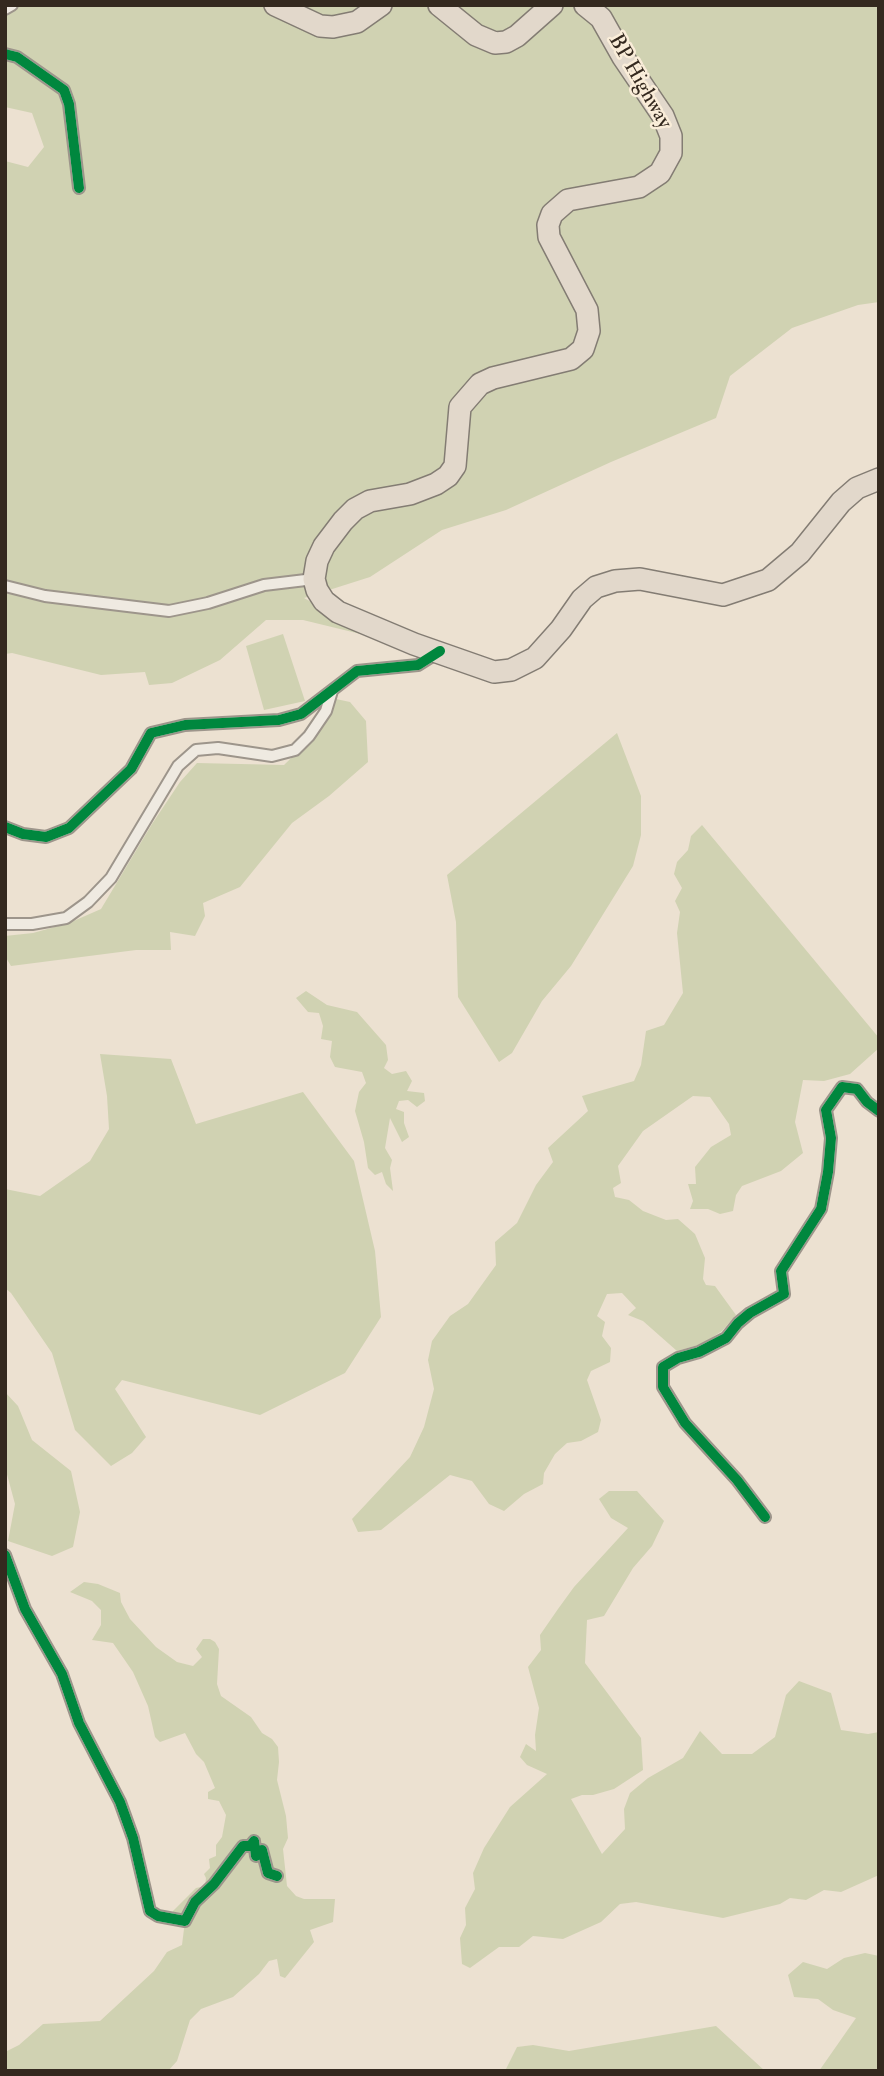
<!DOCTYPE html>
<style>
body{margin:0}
#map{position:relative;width:884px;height:2076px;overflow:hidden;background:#ece1d1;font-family:"IM FELL Double Pica",serif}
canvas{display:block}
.frame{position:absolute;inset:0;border:7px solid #34291f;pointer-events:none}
</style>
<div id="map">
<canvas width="884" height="2076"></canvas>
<div class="frame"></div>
</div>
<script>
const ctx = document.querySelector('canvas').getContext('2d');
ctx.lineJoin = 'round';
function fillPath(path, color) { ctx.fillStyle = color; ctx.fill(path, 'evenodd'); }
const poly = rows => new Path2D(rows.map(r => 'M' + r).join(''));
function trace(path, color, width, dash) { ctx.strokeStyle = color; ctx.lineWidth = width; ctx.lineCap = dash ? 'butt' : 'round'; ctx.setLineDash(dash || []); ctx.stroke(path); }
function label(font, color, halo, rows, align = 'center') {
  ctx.font = font + ' "IM FELL Double Pica",serif'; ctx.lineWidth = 5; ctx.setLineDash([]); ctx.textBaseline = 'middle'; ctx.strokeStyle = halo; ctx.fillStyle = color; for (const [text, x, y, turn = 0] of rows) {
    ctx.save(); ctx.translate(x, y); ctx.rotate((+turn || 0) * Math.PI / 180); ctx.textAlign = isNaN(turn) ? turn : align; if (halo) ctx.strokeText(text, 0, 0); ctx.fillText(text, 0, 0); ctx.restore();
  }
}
const green = poly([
 [5,5,879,5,879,302,858,305,792,328,730,376,716,418,611,462,506,510,442,530,370,577,304,598,377,638,303,620,266,620,220,660,172,683,149,685,145,672,101,675,12,653,5,654,5,161,28,167,44,147,32,113,5,107],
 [283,634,305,701,264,710,246,646],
 [336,699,350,702,366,721,368,762,329,796,292,823,240,887,203,903,205,916,195,936,170,932,171,950,136,950,11,966,5,956,5,936,33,933,69,923,101,909,152,824,180,782,197,763,284,765,324,726],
 [617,733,641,796,641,835,633,866,571,966,542,1001,512,1053,499,1062,458,997,456,922,447,875],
 [702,825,879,1038,879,1048,850,1074,824,1081,803,1080,795,1122,803,1153,781,1171,742,1186,736,1195,733,1211,720,1214,708,1209,690,1209,693,1201,688,1184,696,1184,695,1167,711,1147,731,1135,729,1124,710,1097,693,1096,643,1131,618,1166,621,1183,613,1188,615,1197,629,1200,643,1211,666,1220,678,1219,695,1234,705,1258,703,1279,706,1285,715,1286,736,1315,722,1331,702,1344,677,1351,643,1321,628,1315,636,1308,622,1293,607,1294,597,1316,605,1322,602,1336,611,1348,610,1362,591,1371,587,1380,601,1420,598,1432,581,1441,567,1443,555,1454,544,1473,543,1484,524,1494,504,1511,489,1504,472,1481,450,1475,381,1530,358,1532,352,1519,410,1457,424,1427,434,1389,428,1360,432,1341,450,1316,468,1304,496,1265,495,1242,517,1223,536,1185,553,1162,548,1148,588,1111,582,1096,634,1081,641,1065,646,1031,664,1025,683,993,677,933,680,912,675,901,682,888,674,874,677,862,688,850,691,836],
 [306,991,327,1005,357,1012,386,1045,388,1060,384,1068,392,1074,406,1071,412,1081,407,1091,424,1093,425,1101,417,1107,408,1100,399,1101,396,1109,404,1112,404,1123,409,1137,402,1142,390,1118,385,1148,392,1160,390,1168,393,1191,386,1184,382,1172,375,1175,368,1168,364,1142,355,1111,359,1092,366,1083,362,1072,335,1067,330,1057,332,1041,321,1039,323,1026,319,1013,308,1012,296,998],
 [100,1054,171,1059,196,1124,303,1092,354,1161,375,1251,381,1317,345,1373,260,1415,122,1380,115,1389,146,1437,132,1453,111,1466,75,1430,52,1353,11,1293,5,1288,5,1189,40,1196,90,1161,109,1129,107,1096],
 [5,1392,18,1406,32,1440,71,1471,80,1512,73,1547,52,1556,8,1541,15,1504,5,1467],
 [609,1491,637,1491,664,1521,652,1546,633,1568,604,1616,587,1620,585,1663,641,1738,643,1770,614,1789,593,1795,582,1795,571,1799,602,1854,625,1829,624,1809,630,1793,648,1778,683,1758,700,1731,722,1754,752,1754,775,1737,786,1695,799,1681,831,1693,841,1730,868,1734,879,1732,879,1875,841,1892,824,1890,806,1900,790,1898,780,1904,723,1918,636,1902,620,1904,601,1922,563,1939,533,1936,519,1947,499,1947,470,1968,462,1964,460,1938,466,1925,465,1908,475,1889,473,1873,484,1848,510,1807,547,1774,527,1765,520,1757,526,1744,536,1751,535,1735,539,1708,528,1667,541,1650,540,1635,558,1609,574,1587,628,1528,611,1518,599,1499],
 [84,1582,98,1584,120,1593,121,1602,130,1619,156,1647,177,1662,193,1666,202,1657,196,1649,203,1639,210,1639,215,1642,219,1649,217,1684,221,1696,251,1717,262,1733,272,1739,278,1747,279,1762,277,1780,286,1816,288,1838,283,1849,287,1886,296,1896,304,1899,335,1899,333,1922,310,1930,314,1942,285,1978,280,1976,277,1959,269,1961,259,1974,233,1997,201,2009,190,2020,177,2061,168,2071,5,2071,5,2052,19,2045,43,2024,100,2021,154,1971,167,1952,182,1945,185,1921,172,1919,173,1911,196,1888,205,1886,206,1878,204,1874,210,1868,209,1859,216,1856,216,1845,222,1837,226,1815,219,1801,208,1799,208,1792,215,1788,204,1762,196,1754,185,1733,160,1742,155,1737,148,1706,133,1672,113,1643,92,1640,101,1625,101,1610,92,1601,70,1592],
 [865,1953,879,1956,879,2071,819,2071,856,2018,833,2010,818,1999,794,1997,788,1975,803,1962,827,1969,844,1958],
 [716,2026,765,2071,505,2071,517,2047,533,2045,569,2051]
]);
const street = poly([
 [5,9,12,5],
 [5,54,17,57,64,90,69,104,79,188],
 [5,586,45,596,169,611,208,603,264,585,314,579],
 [5,827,23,834,46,837,69,828,131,769,151,733,185,725,279,720,301,714,357,671,418,665,437,653],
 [5,924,32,924,66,918,88,902,111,878,178,766,196,750,218,748,272,756,295,750,309,736,326,711,332,691],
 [765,1517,737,1480,685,1423,663,1387,663,1367,678,1358,699,1352,726,1338,738,1323,750,1313,784,1294,781,1271,821,1209,828,1172,831,1138,826,1110,842,1087,857,1089,867,1102,879,1111],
 [5,1555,25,1609,62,1674,79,1723,120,1802,133,1838,150,1911,158,1916,185,1921,195,1902,214,1884,243,1846,250,1846,254,1841,256,1856,262,1850,268,1873,277,1876]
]);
const highway = poly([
 [275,5,320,26,333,27,357,22,381,5],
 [439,5,476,35,495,43,506,42,517,36,552,5],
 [585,5,601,18,623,57,663,116,671,136,671,153,660,173,639,187,568,200,552,214,548,225,549,237,587,310,589,331,583,349,571,359,493,378,480,384,460,407,455,466,448,476,436,484,410,494,370,501,355,509,343,521,324,546,317,561,314,579,317,590,324,601,338,612,414,644,494,672,511,670,535,658,561,629,582,599,596,587,615,581,640,579,723,595,768,580,800,553,841,502,857,488,879,479]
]);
const cycleway = poly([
 [5,54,17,57,64,90,69,104,79,188],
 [5,827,23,834,46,837,69,828,131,769,151,733,185,725,279,720,301,714,357,671,418,665,440,651],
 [765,1517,737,1480,685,1423,663,1387,663,1367,678,1358,699,1352,726,1338,738,1323,750,1313,784,1294,781,1271,821,1209,828,1172,831,1138,826,1110,842,1087,857,1089,867,1102,879,1111],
 [5,1555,25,1609,62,1674,79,1723,120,1802,133,1838,150,1911,158,1916,185,1921,195,1902,214,1884,243,1846,250,1846,254,1841,256,1856,262,1850,268,1873,277,1876]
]);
const streetNames = [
 ["BP Highway",639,82,60]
];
fillPath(green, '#d0d2b2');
trace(street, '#9d958b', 14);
trace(highway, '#837c73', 24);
trace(street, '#efeae1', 10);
trace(highway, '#e2d8cb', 21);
trace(cycleway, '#00873e', 10);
label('21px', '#34291f', '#faedd9', streetNames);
</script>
